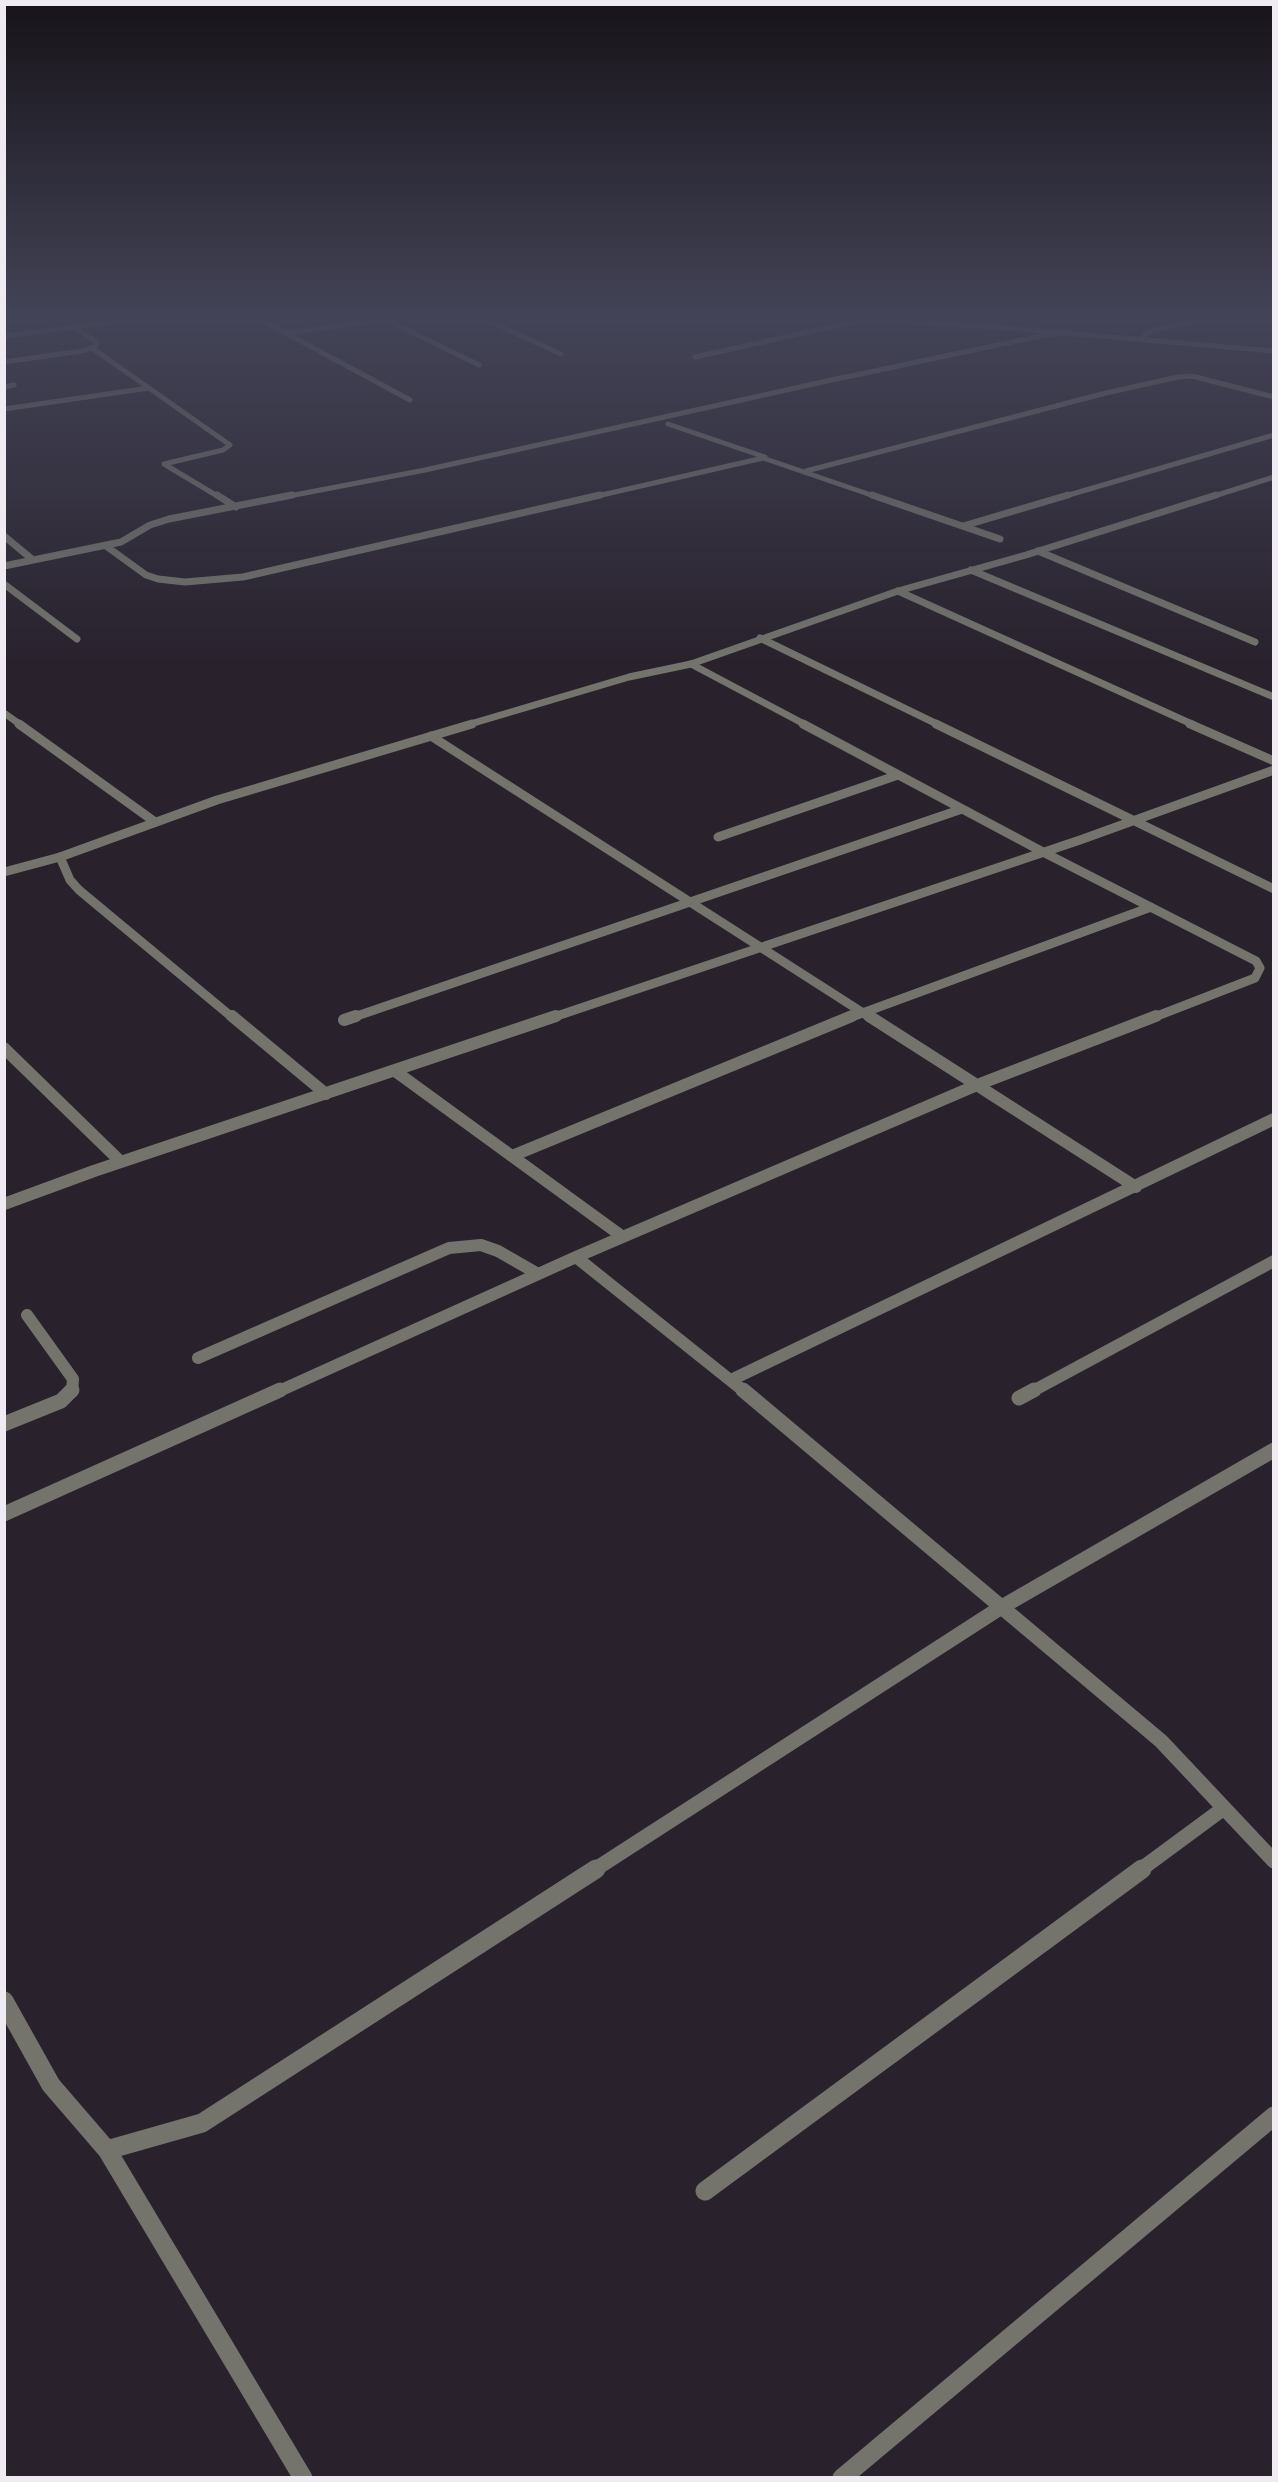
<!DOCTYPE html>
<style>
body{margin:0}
#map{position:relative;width:1278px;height:2482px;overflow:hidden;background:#29222d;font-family:"Playfair Display",serif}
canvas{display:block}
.frame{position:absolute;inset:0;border:6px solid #f0ebf2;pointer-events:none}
</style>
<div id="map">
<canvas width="1278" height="2482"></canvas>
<div class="frame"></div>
</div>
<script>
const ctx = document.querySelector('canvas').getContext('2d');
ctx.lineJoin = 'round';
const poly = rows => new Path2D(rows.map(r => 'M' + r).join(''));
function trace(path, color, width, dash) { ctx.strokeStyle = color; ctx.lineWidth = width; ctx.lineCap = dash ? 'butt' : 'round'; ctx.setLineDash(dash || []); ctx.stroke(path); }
const serviceFar1 = poly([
 [383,318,479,365],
 [482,318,561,354],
 [286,333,395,318],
 [695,357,867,319],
 [668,424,765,457],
 [806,471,1106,393,1178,377,1192,376,1274,397],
 [593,497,763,458,877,497],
 [1062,497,1274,435]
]);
const service = poly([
 [872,495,1000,539],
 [963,526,1068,495],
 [106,546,146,575,158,579,185,582,243,577,600,495]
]);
const minorFar5 = poly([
 [258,318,410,400],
 [841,318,996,327,1274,351],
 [1253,318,1274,323],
 [4,336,144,318],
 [1144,340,1144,335,1154,330,1212,318],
 [92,348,230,445,223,450,164,464,219,497],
 [4,362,82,351,96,346,97,343,75,327],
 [4,387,14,385],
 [4,409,149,388],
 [284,497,425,470,827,381,1045,335,1066,333]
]);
const minorFar4 = poly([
 [217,495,236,507],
 [4,536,33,560],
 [1038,551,1255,642],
 [4,566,121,542,150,525,169,519,292,495],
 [971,570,1274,697],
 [4,584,77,639],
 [898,591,1194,725],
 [760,638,939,725],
 [691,664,806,725],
 [4,713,21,725]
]);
const minorFar3 = poly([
 [19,724,155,822],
 [803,724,1043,852,1256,961,1260,968,1255,978,1152,1018],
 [936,724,1274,889],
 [1190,724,1274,761],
 [431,736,871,1018],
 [718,837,898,775],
 [60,857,70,880,79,890,233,1018],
 [351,1018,962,809],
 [551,1018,1080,840,1274,770],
 [849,1018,1151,907]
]);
const minorFar2 = poly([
 [232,1016,326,1094],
 [869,1016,1136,1187],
 [344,1020,356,1016],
 [4,1048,121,1162],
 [395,1071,623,1237],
 [512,1156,852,1016],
 [4,1204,94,1171,556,1016],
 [576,1257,745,1392],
 [27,1315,73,1379,72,1392],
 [198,1358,449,1248,481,1245,498,1251,538,1274],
 [731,1380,1274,1119],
 [277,1392,576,1257,977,1085,1156,1016],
 [1031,1392,1274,1261]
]);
const minorFar1 = poly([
 [743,1390,1161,1741,1274,1861],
 [1019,1398,1034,1390],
 [4,1424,61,1401,72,1390],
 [4,1514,280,1390],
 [594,1870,1000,1608,1274,1450],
 [1140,1870,1224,1808]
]);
const minor = poly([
 [4,2001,51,2085,107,2150,202,2123,596,1869],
 [107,2150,303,2478],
 [705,2191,1142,1869],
 [842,2478,1274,2116]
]);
const tertiaryFar2 = poly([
 [1211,497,1274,477]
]);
const tertiaryFar1 = poly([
 [467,725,629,677,691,664,898,591,1026,555,1216,495]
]);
const tertiary = poly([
 [4,872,60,857,217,800,472,724]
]);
trace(serviceFar1, '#74746d', 5);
trace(service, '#74746d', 7);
trace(minorFar5, '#74746d', 5);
trace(minorFar4, '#74746d', 7);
trace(minorFar3, '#74746d', 9);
trace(minorFar2, '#74746d', 12);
trace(minorFar1, '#74746d', 15);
trace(minor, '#74746d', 19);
trace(tertiaryFar2, '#74746d', 5);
trace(tertiaryFar1, '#74746d', 7);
trace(tertiary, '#74746d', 9);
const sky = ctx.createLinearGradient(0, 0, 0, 665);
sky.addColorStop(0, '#171319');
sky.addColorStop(0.48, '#434457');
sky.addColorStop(1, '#43445700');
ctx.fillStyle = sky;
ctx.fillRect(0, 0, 1278, 665);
</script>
